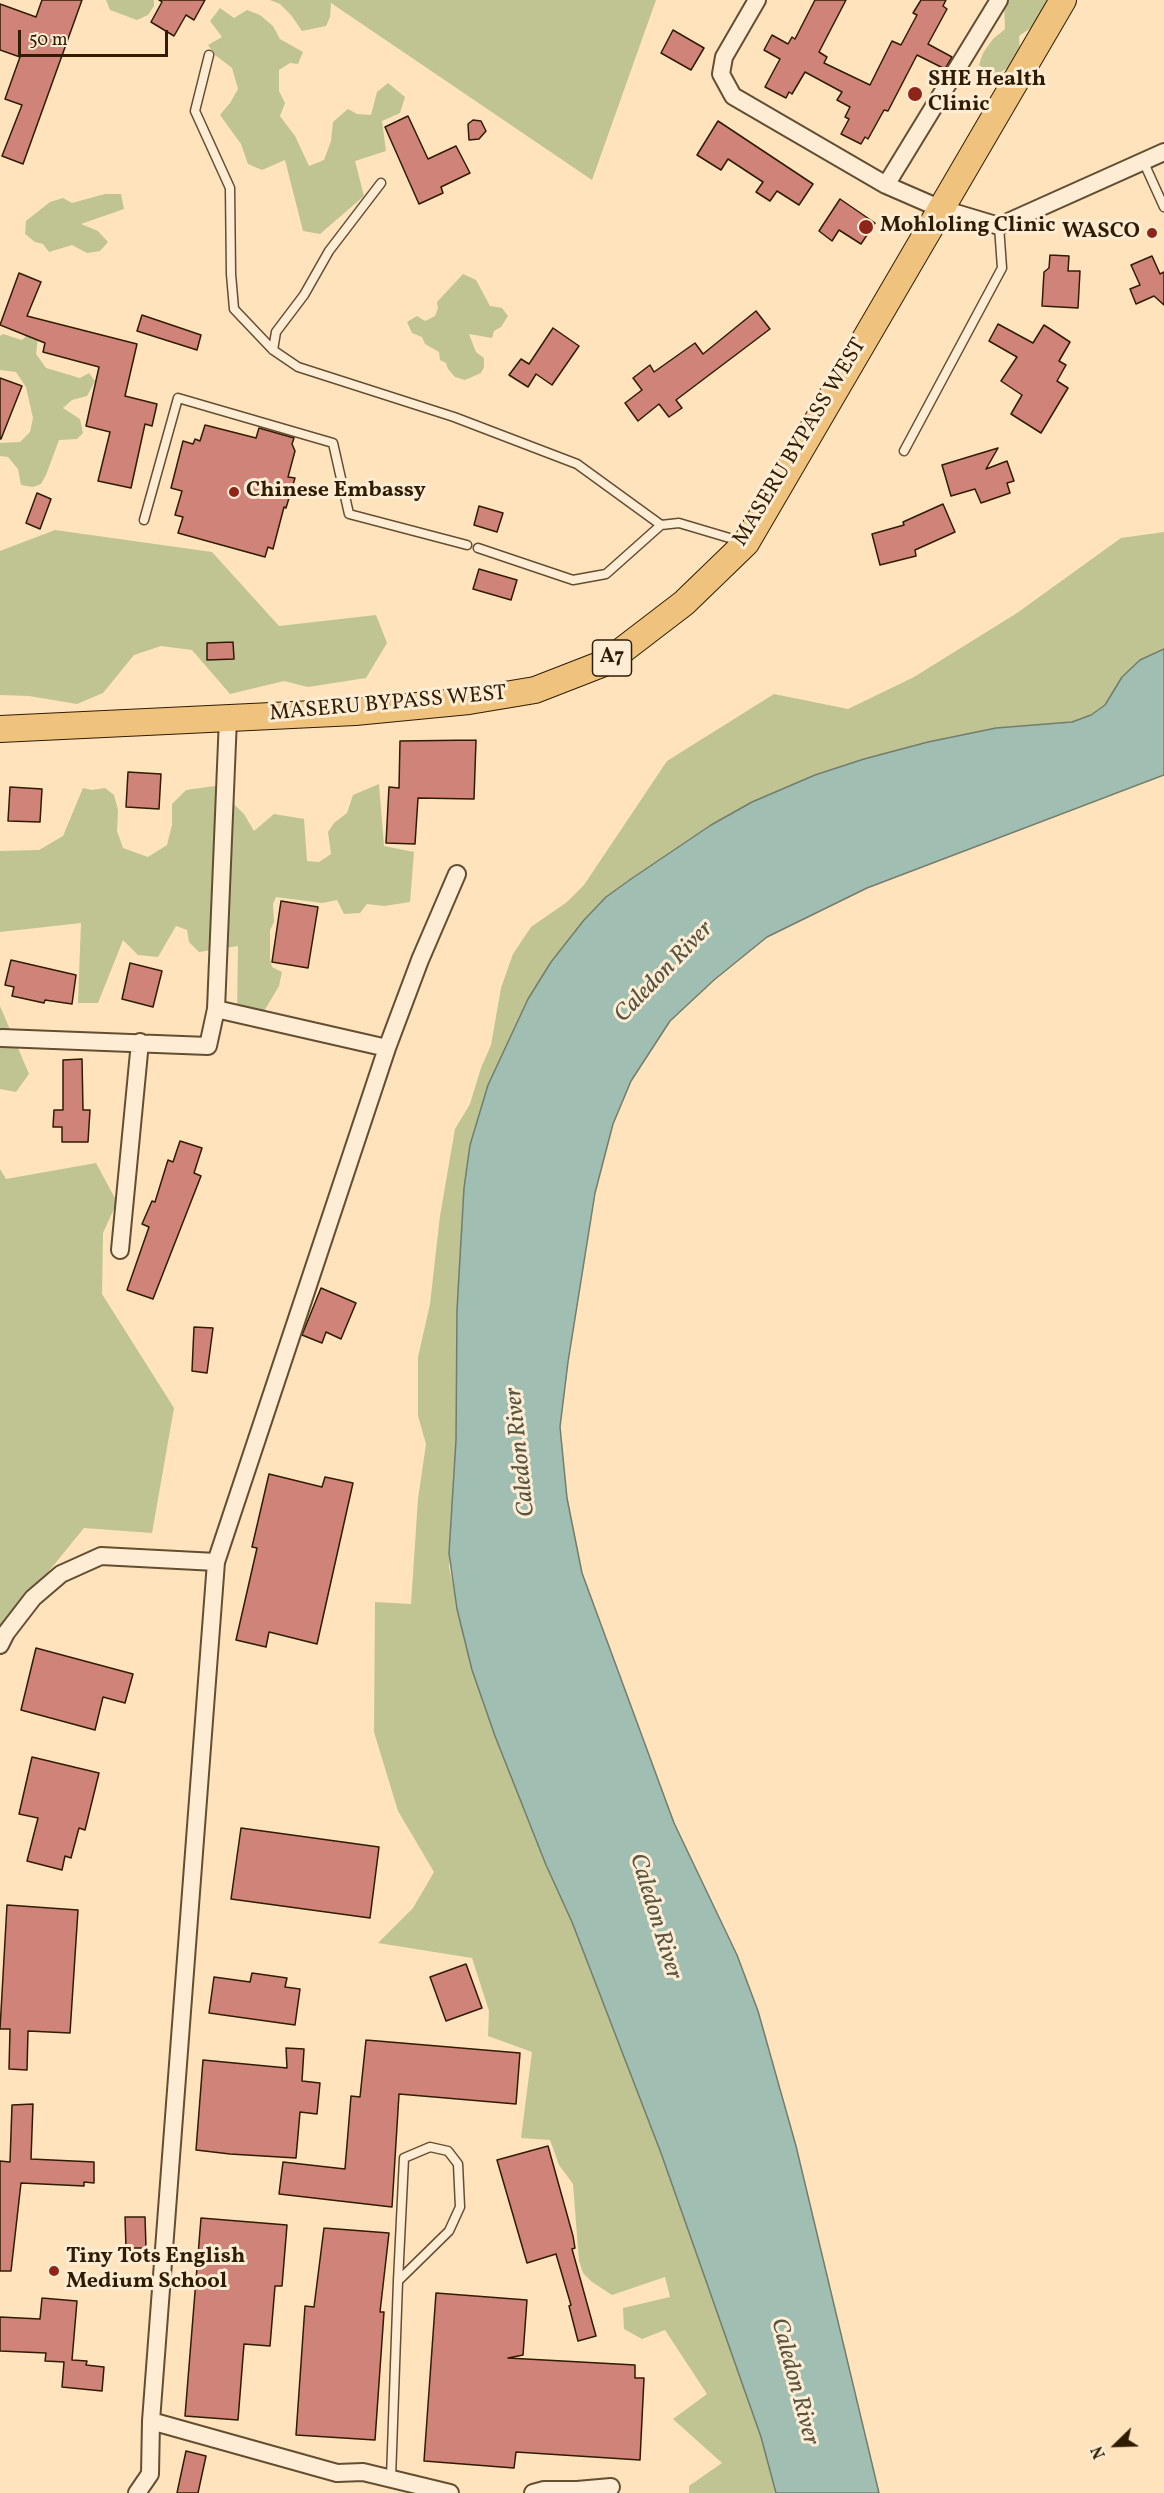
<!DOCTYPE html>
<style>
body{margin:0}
#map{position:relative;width:1164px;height:2493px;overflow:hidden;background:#fee3bd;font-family:Vollkorn,serif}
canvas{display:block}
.north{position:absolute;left:1086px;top:2415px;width:60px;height:60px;-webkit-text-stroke:4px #feedd4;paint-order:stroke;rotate:247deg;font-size:16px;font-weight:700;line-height:24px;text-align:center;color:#301c02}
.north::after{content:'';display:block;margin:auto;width:21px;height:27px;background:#301c02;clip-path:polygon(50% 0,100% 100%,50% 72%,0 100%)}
.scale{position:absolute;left:18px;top:30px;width:150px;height:27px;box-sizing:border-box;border:3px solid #301c02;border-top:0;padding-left:8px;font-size:18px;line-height:21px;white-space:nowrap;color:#301c02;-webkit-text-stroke:4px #feedd4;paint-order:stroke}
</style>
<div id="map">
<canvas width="1164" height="2493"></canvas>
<div class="north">N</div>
<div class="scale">50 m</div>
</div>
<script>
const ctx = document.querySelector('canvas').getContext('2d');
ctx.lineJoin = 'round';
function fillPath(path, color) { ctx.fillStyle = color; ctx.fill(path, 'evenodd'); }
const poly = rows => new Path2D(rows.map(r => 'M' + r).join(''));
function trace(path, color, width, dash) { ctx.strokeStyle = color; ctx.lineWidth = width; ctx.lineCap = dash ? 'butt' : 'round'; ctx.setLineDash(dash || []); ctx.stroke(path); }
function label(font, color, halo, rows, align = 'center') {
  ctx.font = font + ' Vollkorn,serif'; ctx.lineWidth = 6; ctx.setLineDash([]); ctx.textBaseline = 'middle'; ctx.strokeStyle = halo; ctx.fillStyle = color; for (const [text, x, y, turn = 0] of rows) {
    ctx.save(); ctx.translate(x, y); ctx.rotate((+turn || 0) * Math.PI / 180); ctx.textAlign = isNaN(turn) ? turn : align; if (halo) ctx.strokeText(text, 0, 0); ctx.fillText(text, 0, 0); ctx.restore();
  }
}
const green = poly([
 [106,0,154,0,154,6,148,15,137,20,110,10],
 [270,0,656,0,592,180,331,3,330,17,326,26,302,31,291,15,280,4],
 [1004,0,1048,0,1048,16,1019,36,1020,53,1011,66,994,76,979,65,983,53,993,39,1005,29],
 [220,8,234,18,247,10,260,15,273,26,280,39,303,52,298,64,290,63,279,70,279,91,285,103,280,116,295,136,309,166,324,160,331,141,333,122,348,109,357,114,371,115,377,92,388,83,405,97,400,113,382,121,386,151,355,161,364,196,320,234,303,231,285,160,262,170,248,164,241,144,220,115,230,103,238,89,232,68,215,55,208,45,222,37,210,21],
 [105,194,121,194,124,209,81,224,98,231,108,242,100,251,87,253,72,245,49,252,43,244,35,242,25,234,26,221,50,202,63,198,72,203],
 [463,274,476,280,490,306,502,308,508,316,501,327,494,331,492,338,469,334,476,352,484,358,484,367,481,373,465,380,455,377,448,369,446,363,440,360,439,352,425,344,422,337,412,333,407,322,417,316,425,321,435,316,438,308,437,302],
 [34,328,38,338,36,354,46,368,80,378,89,373,95,381,87,396,72,400,63,408,80,419,83,433,77,439,59,440,46,475,41,484,33,487,21,485,18,469,8,457,0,456,0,443,20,442,30,432,33,418,26,387,16,372,0,370,0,336,3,334,22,340],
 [55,530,212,552,279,626,376,615,387,643,366,678,308,687,284,681,230,694,192,650,161,646,134,655,103,693,77,704,29,696,0,695,0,551],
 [1164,532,1164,649,1140,660,1122,677,1105,705,1091,715,1072,722,996,728,928,742,864,759,815,775,752,802,711,825,606,897,584,920,551,962,528,999,488,1085,470,1145,464,1188,457,1310,458,1404,449,1567,472,1670,526,1816,572,1922,661,2153,761,2437,776,2493,689,2493,689,2486,722,2463,673,2419,707,2394,665,2330,642,2339,624,2329,623,2308,670,2297,665,2277,612,2295,592,2282,583,2273,579,2261,573,2184,559,2165,550,2140,521,2138,532,2052,488,2036,489,2011,472,1958,378,1943,413,1908,434,1872,398,1811,374,1732,375,1602,411,1604,418,1499,426,1444,418,1416,418,1357,430,1304,440,1216,455,1129,470,1104,481,1068,491,1045,501,988,513,954,531,927,567,902,584,885,667,761,774,694,848,709,914,677,1017,613,1121,538],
 [379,784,384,846,414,852,410,902,384,906,367,904,360,913,344,914,337,900,322,903,276,897,273,904,274,922,270,930,270,959,272,967,282,972,279,986,260,1018,237,1017,238,946,199,952,189,942,187,930,176,926,158,957,138,955,123,940,98,1003,78,1003,81,923,0,932,0,851,39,850,63,836,83,788,92,790,105,788,114,795,118,810,117,831,123,848,148,857,167,845,172,825,172,804,186,790,215,786,244,814,254,831,274,814,304,819,307,861,319,862,331,854,328,832,334,823,347,813,353,795],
 [0,1006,29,1074,16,1092,0,1089],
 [96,1163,117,1202,103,1233,102,1294,174,1408,152,1533,84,1528,0,1631,0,1169,6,1179]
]);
const water = poly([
 [1164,649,1164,775,867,888,767,937,714,980,670,1021,631,1081,613,1124,595,1193,568,1362,560,1427,567,1498,582,1573,674,1823,737,1955,758,2011,796,2146,879,2493,776,2493,761,2437,661,2153,572,1922,546,1865,495,1736,472,1670,457,1609,449,1553,456,1440,457,1310,464,1188,470,1145,488,1085,528,999,551,962,584,920,606,897,631,879,711,825,752,802,815,775,864,759,928,742,996,728,1072,722,1091,715,1105,705,1122,677,1140,660,1164,649]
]);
const building = poly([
 [42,0,82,0,23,164,2,156,22,105,5,99,20,57,0,50,0,4,36,17,42,0],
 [159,0,205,0,194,20,186,15,174,36,151,22,162,2,159,0],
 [815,0,846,0,819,52,827,57,824,63,870,85,892,41,901,45,917,15,913,13,921,0,946,0,943,6,947,9,928,44,952,57,945,69,917,55,888,111,884,110,868,139,865,137,861,144,841,134,849,119,845,117,850,107,837,100,842,92,805,72,792,94,789,92,786,98,765,87,780,59,764,50,772,35,788,44,792,37,795,39,815,0],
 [673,30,704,48,691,70,661,53,673,30],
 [408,116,428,159,456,146,470,173,441,187,443,193,419,204,385,127,408,116],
 [473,120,481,121,486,131,479,139,469,140,468,124,473,120],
 [718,121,813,184,799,205,777,191,770,201,756,192,763,182,728,159,721,170,697,155,718,121],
 [840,199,875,223,861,244,839,230,832,241,819,231,840,199],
 [1050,255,1069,256,1068,271,1080,271,1078,308,1042,306,1044,272,1049,268,1050,255],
 [1152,256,1160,274,1164,272,1164,305,1154,296,1136,304,1130,289,1140,285,1131,265,1152,256],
 [19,273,41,282,27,316,137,344,125,396,157,404,152,426,145,424,131,488,98,481,110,432,86,426,99,367,43,352,45,343,0,325,19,273],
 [756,311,770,329,676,400,682,408,669,417,659,404,638,421,625,403,642,390,633,378,650,365,654,372,695,343,703,354,756,311],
 [142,315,201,335,197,350,137,331,142,315],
 [998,324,1033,343,1044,325,1070,342,1059,361,1066,365,1057,381,1068,388,1041,433,1011,414,1022,395,1001,381,1017,357,989,341,998,324],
 [553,328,579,346,552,385,536,374,528,387,509,375,521,359,529,364,553,328],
 [0,378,22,386,1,439,0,439,0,378],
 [205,425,256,438,259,428,294,438,292,444,295,451,288,477,295,478,286,508,284,507,273,549,268,547,265,557,178,533,183,517,175,515,182,491,171,488,183,441,193,444,195,439,200,441,205,425],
 [998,448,986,469,1007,461,1014,481,1007,483,1010,493,981,503,975,489,951,496,942,465,998,448],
 [37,493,51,499,40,529,26,523,37,493],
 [943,504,955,532,915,550,916,556,880,565,872,534,904,525,903,522,943,504],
 [479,506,503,513,497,532,474,525,479,506],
 [479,569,517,580,511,600,473,589,479,569],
 [233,642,234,659,207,660,207,643,233,642],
 [476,740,474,799,418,798,415,844,386,843,389,787,399,788,400,741,476,740],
 [128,772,161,774,159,809,126,807,128,772],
 [10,787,42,789,40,822,8,821,10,787],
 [281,901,318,907,308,968,272,962,281,901],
 [11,960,76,975,72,1004,45,1000,44,1003,12,996,14,987,5,985,11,960],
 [130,963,162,971,153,1007,122,999,130,963],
 [82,1059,83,1110,90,1110,88,1142,62,1142,62,1127,53,1127,54,1110,63,1110,63,1060,82,1059],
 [180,1141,202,1148,194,1173,201,1176,153,1299,127,1290,149,1227,142,1224,152,1201,155,1202,168,1160,173,1162,180,1141],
 [321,1288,356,1303,341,1339,326,1332,322,1343,302,1335,321,1288],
 [194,1327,213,1328,207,1373,192,1371,194,1327],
 [269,1474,322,1487,325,1477,353,1483,317,1644,269,1632,266,1647,236,1640,257,1548,252,1547,269,1474],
 [36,1648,133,1674,125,1703,103,1697,95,1730,21,1710,36,1648],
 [32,1757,99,1773,85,1830,79,1828,71,1858,65,1856,62,1870,27,1861,38,1818,19,1814,32,1757],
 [241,1828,379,1847,370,1918,231,1899,241,1828],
 [7,1905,78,1910,70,2033,28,2031,27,2070,9,2069,10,2029,0,2029,7,1905],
 [466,1964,482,2008,446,2021,430,1977,466,1964],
 [252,1973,287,1978,285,1987,300,1989,295,2025,209,2013,214,1977,250,1982,252,1973],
 [366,2040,520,2053,516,2104,399,2094,392,2207,279,2194,283,2162,345,2169,351,2096,360,2097,366,2040],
 [286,2048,304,2049,302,2081,320,2083,317,2114,300,2112,296,2158,230,2154,196,2150,203,2060,287,2068,286,2048],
 [33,2104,31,2159,94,2162,94,2183,84,2182,84,2186,21,2183,11,2271,0,2271,0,2161,10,2162,12,2105,33,2104],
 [548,2146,573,2236,575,2248,572,2249,596,2336,578,2341,569,2306,571,2305,556,2254,527,2263,497,2160,548,2146],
 [125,2217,145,2217,146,2248,126,2248,125,2217],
 [201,2218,287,2225,282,2286,275,2286,270,2346,244,2344,238,2420,185,2416,201,2218],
 [324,2228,389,2233,380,2312,384,2312,375,2440,296,2435,305,2306,314,2307,324,2228],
 [436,2293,527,2300,523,2355,508,2358,635,2365,635,2378,644,2378,640,2460,516,2452,514,2468,424,2461,436,2293],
 [42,2298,77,2301,72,2360,87,2361,86,2365,104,2367,102,2391,62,2387,64,2362,45,2361,46,2353,0,2351,0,2317,40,2319,42,2298],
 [186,2451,206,2456,198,2493,177,2493,186,2451]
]);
const lane = poly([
 [209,55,195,111,230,188,231,274,234,309,273,350,298,367,454,417,577,464,661,525],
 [1144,163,1164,207],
 [273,350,276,332,304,295,329,251,381,183],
 [904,451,1002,268,999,226],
 [144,520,178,398,333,443,349,514,467,545],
 [478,548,573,580,606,574,661,525,679,523,743,542],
 [391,2478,398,2281,449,2231,460,2207,458,2164,448,2151,430,2147,404,2158,398,2281]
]);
const street = poly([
 [757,0,724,57,721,74,733,96,886,185,939,208,999,226,1164,152],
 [886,185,999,0],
 [216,1009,228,718],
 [2,1038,208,1046,216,1009,387,1048],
 [120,1250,140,1042],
 [0,1645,6,1633,33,1598,61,1574,101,1556,216,1562],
 [151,2421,337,2473,363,2472,450,2493],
 [137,2493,150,2474,151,2421,216,1562,387,1048,420,960,457,874],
 [533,2493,544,2490,577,2490,611,2487]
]);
const primary = poly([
 [0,729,355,712,469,701,535,690,607,662,684,603,746,543,1063,0]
]);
const markers = [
 [915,94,8,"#8f2418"],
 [866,227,8,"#8f2418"],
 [1152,233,6,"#8f2418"],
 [234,492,6,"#8f2418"],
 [54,2271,6,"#8f2418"]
];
const shields = [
 [612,658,39]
];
const shieldNames = [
 ["A7",612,658]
];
const poiNames = [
 ["SHE Health",928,81],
 ["Clinic",928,106],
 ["Mohloling Clinic",880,227],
 ["WASCO",1140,233,"right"],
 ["Chinese Embassy",246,492],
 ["Tiny Tots English",66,2258],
 ["Medium School",66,2283]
];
const streetNames = [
 ["MASERU BYPASS WEST",801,443,-59],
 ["MASERU BYPASS WEST",388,705,-5]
];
const waterNames = [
 ["Caledon River",665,973,-46],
 ["Caledon River",522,1452,-96],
 ["Caledon River",654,1917,73],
 ["Caledon River",793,2382,75]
];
fillPath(green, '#bfc492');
fillPath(water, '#a0beb2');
trace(water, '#737d6c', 1.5);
fillPath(building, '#d08379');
trace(building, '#301c02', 1.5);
trace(lane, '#644e31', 11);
trace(street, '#644e31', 20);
trace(primary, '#301c02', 28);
trace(lane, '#feedd4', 8);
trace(street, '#feedd4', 16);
trace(primary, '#efc27e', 26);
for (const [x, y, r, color] of markers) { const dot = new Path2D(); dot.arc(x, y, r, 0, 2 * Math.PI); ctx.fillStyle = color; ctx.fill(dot); trace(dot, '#feedd4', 2); }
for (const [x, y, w] of shields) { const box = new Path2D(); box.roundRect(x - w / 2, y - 18, w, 36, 4.5); ctx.fillStyle = '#feedd4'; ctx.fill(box); trace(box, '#301c02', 1.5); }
label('bold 21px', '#301c02', null, shieldNames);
label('bold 22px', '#301c02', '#feedd4', poiNames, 'left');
label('22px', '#301c02', '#feedd4', streetNames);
label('italic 24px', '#575540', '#feedd4', waterNames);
</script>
